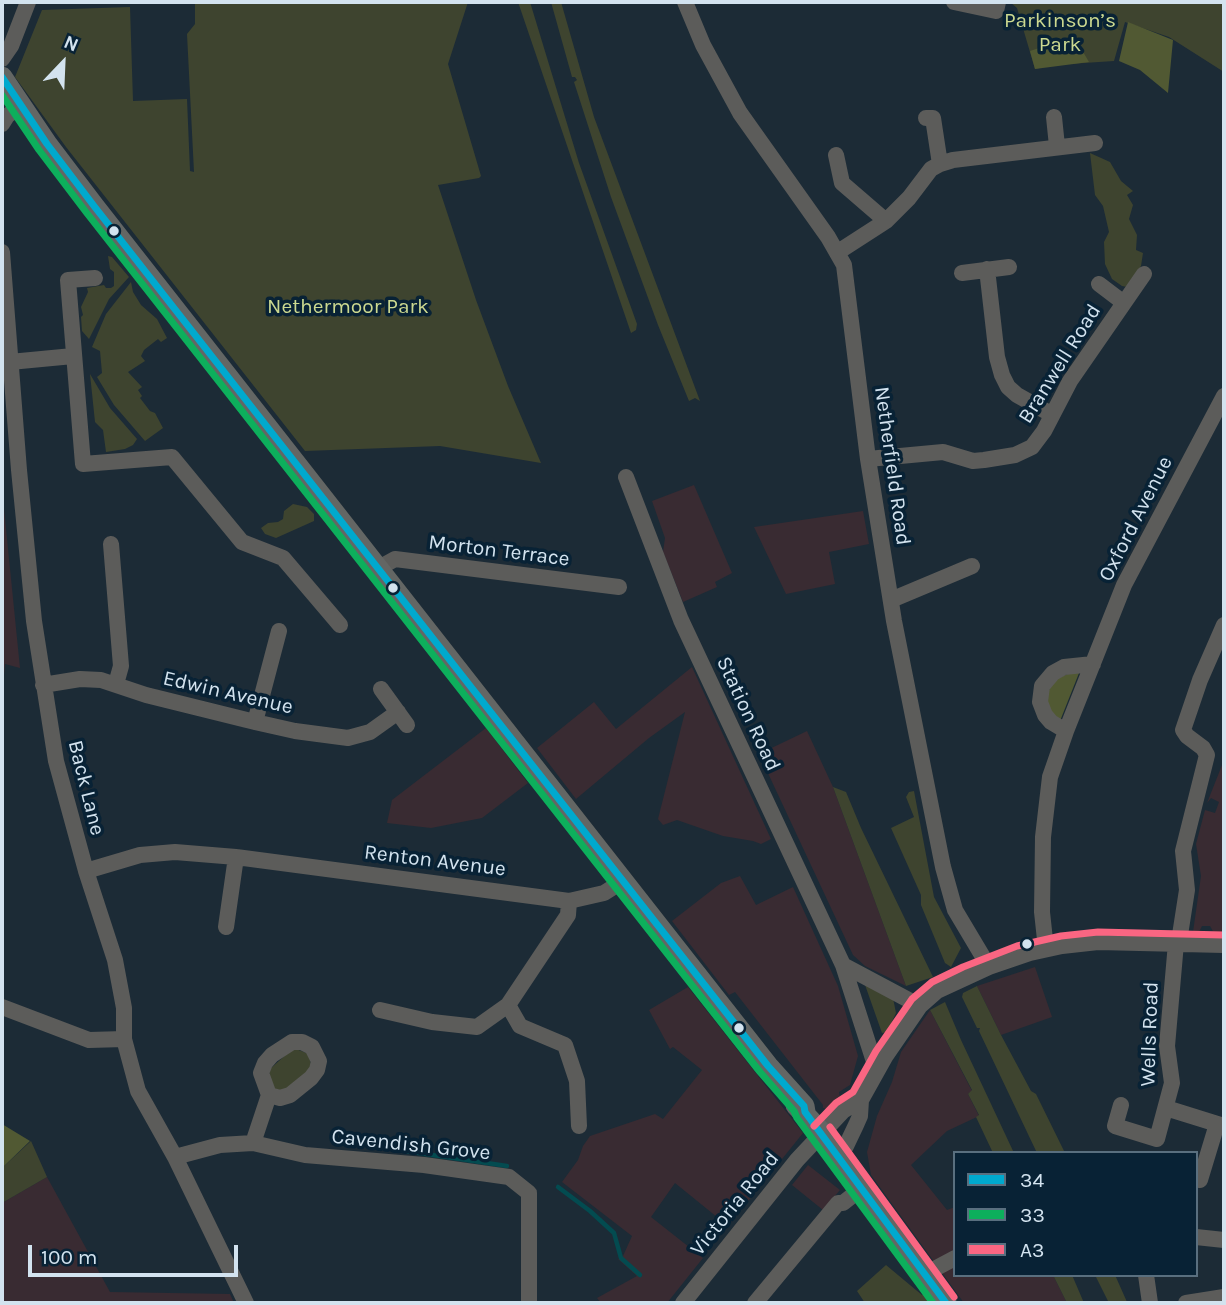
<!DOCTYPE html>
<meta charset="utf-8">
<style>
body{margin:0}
#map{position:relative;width:1226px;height:1305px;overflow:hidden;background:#1c2b36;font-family:Karla,sans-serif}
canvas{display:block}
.frame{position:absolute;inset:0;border:4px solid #d3e3ef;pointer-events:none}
.legend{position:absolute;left:953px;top:1151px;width:245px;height:126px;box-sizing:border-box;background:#082235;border:2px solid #596f7f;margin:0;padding:9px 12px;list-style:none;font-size:21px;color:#d3e3ef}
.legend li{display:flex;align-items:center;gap:14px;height:35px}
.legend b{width:35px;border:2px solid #596f7f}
.north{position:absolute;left:28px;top:28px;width:70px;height:70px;-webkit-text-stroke:5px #082235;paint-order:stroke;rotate:23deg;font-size:19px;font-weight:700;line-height:28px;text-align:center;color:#d3e3ef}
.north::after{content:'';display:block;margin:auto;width:24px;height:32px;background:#d3e3ef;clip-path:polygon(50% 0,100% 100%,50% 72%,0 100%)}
.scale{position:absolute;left:28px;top:1245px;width:210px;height:32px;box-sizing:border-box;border:4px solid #d3e3ef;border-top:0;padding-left:9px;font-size:21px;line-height:24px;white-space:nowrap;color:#d3e3ef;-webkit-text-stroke:5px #082235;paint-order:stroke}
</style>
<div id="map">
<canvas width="1226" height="1305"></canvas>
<div class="frame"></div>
<ul class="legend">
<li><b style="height:9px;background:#00a9ce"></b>34</li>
<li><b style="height:9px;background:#0daf5c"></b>33</li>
<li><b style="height:9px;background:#fa6682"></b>A3</li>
</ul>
<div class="north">N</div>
<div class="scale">100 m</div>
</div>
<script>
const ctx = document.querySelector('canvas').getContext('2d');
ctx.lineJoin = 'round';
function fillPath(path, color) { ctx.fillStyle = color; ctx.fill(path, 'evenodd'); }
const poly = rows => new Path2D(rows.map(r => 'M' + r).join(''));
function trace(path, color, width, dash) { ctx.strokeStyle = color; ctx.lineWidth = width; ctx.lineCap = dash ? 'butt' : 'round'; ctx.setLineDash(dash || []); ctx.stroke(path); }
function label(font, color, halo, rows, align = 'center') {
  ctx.font = font + ' Karla,sans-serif'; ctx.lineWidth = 7; ctx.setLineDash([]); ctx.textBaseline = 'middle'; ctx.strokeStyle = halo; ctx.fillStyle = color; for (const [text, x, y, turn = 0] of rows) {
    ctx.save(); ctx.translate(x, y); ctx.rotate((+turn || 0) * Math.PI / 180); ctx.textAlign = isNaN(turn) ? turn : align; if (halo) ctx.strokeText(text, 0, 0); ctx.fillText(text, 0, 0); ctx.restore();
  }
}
const commercial = poly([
 [694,485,732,573,715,582,717,587,683,602,663,552,665,538,652,501],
 [2,489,20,668,5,664,2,698],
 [863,511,869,544,829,552,835,584,786,594,754,527],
 [692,667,771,839,761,844,753,841,723,836,677,820,663,825,658,819,685,712,649,738,576,799,537,748,594,702,616,729],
 [486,728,528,783,482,818,431,828,387,823,392,800],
 [807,731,833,787,906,986,865,966,853,955,759,754],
 [1224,760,1224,933,1214,933,1210,926,1202,926,1199,932,1193,932,1201,876,1196,844,1205,810,1215,813,1219,802,1211,798,1207,803],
 [740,876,756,905,793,887,838,986,858,1056,850,1085,839,1092,840,1098,827,1109,823,1108,823,1105,735,992,729,995,672,921,721,883],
 [1035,967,1052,1017,1001,1035,977,986],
 [688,987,803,1133,728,1226,675,1183,651,1217,703,1258,667,1303,601,1303,597,1298,637,1276,618,1259,623,1256,632,1236,562,1182,578,1160,583,1146,590,1136,655,1114,663,1119,702,1070,673,1047,670,1049,649,1010],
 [930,1010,972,1091,968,1094,979,1116,947,1131,911,1165,947,1210,955,1207,955,1275,1053,1275,1067,1303,964,1303,871,1175,867,1152,877,1116,892,1082,901,1052],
 [808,1165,840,1190,823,1210,792,1185],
 [47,1177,110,1292,230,1294,234,1303,2,1303,2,1203]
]);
const green = poly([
 [195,2,468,2,448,64,481,176,479,178,438,185,476,300,508,386,541,463,440,446,305,451,66,147,15,77,42,10,130,7,133,101,187,99,190,171,194,172,187,34,195,24],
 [518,2,530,2,579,163,637,324,636,330,631,333],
 [551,2,561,2,594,117,700,401,695,398,689,401,658,325,611,197,574,82,577,80,575,77,572,77],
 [1010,2,1224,2,1224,72,1169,37,1125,22,1114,61,1054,65,1035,69,1017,8],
 [1090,153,1110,162,1121,181,1133,191,1127,195,1133,205,1129,219,1137,235,1136,250,1143,253,1141,266,1127,287,1122,286,1112,279,1105,264,1104,242,1109,232,1103,206,1095,195],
 [108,256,112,257,129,277,109,299,89,339,82,331,81,317,83,315,81,307,88,292,87,288,104,285,106,288,111,288,114,286,114,272,110,269],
 [131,282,133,292,141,305,157,319,167,338,161,342,158,339,144,350,141,356,145,361,128,372,142,387,138,390,142,396,140,398,150,411,155,413,163,428,145,441,114,405,97,377,102,373,100,351,92,347,106,314],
 [90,374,110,408,137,439,133,445,125,449,106,452,103,430,95,422],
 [293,504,307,507,314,514,314,521,276,538,265,534,261,528,268,523,278,522,283,519,284,511],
 [833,787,846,792,861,828,933,977,906,986],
 [914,791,934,897,961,948,951,967,945,963,921,905,921,895,891,828,914,817,906,797,909,792],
 [864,982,893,998,896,1013,887,1032,882,1033],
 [977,986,1001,1035,1031,1091,1036,1094,1065,1153,1037,1153,979,1031,980,1028,977,1028,962,997,963,993],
 [945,1002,961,1040,1014,1153,993,1153,976,1117,979,1115,968,1094,972,1090,930,1010],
 [296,1049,309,1054,311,1065,308,1072,291,1088,279,1092,268,1084,270,1069,290,1051],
 [31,1141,47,1177,2,1203,2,1168],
 [886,1265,922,1295,925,1293,933,1303,865,1303,857,1291],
 [1053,1275,1072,1275,1084,1303,1067,1303],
 [1095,1275,1115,1275,1127,1302,1109,1303]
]);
const forest = poly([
 [1128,22,1173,40,1168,93,1140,70,1119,61],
 [1042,47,1082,50,1089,62,1035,69,1030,51],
 [1081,668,1060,721,1053,716,1047,701,1048,692,1054,680],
 [2,1124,30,1141,2,1168]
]);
const stream = poly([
 [378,1147,507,1166],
 [558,1187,590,1211,614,1233,621,1258,640,1275]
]);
const minor = poly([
 [685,2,703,45,740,113,828,237,844,265,868,459,894,621,943,867,955,910,989,967],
 [954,2,996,11,998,2],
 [2,59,11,46,28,2],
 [1054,117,1057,146],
 [926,118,933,118,940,164],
 [2,124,7,116,20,106],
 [836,155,842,183,886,221],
 [2,252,19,470,34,621,56,761,86,871,115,960,124,1008,124,1039,138,1091,175,1157,246,1303],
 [838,252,886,221,909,198,931,169,940,164,953,160,1095,143],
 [987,269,997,357,1002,375,1008,387,1017,395,1051,414],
 [962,273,1009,267],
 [95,278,68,280,83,464,172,457,242,542,283,558,340,625],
 [1099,284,1124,303],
 [10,362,73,356],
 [868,459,943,452,973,461,984,460,1015,455,1032,447,1044,431,1070,381,1144,274],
 [626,477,681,620,843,965,877,1071],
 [111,544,121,666,116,684],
 [377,569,395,559,619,587],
 [891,600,972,566],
 [43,685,80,679,101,680,146,695,255,722,295,731,348,738,370,732,398,712],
 [381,689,407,725],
 [255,722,279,631],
 [1066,731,1051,722,1045,715,1040,702,1042,686,1053,673,1064,667,1093,664],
 [86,871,140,855,175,852,236,857,569,901,604,893,623,881],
 [226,927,236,857],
 [1046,949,1042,912,1043,837,1050,777,1066,731,1124,585,1224,396],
 [843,965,920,1006],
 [508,1005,520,1026,565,1045,577,1081,579,1126],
 [2,1007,89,1040,124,1039],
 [380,1010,432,1022,477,1027,508,1005,568,915,569,901],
 [1121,1105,1115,1126,1157,1139,1172,1083,1167,1046,1176,943,1180,935,1187,890,1183,851,1207,755,1203,748,1187,736,1183,730,1200,680,1224,625],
 [1166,1108,1224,1126],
 [253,1143,269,1095,261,1073,265,1063,272,1055,292,1042,302,1042,312,1047,319,1061,317,1070,311,1078,290,1095,280,1098,269,1095],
 [837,1155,846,1146,856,1125,860,1116,861,1100,885,1057,920,1006,937,991,989,967,1030,953,1062,946,1098,942,1224,945],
 [175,1157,220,1145,253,1143,305,1155,424,1165,509,1177,529,1193,529,1303],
 [1200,1180,1217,1124],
 [1196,1237,1224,1240],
 [925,1274,955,1258],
 [1146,1275,1150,1303],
 [683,1303,797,1160,843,1111,861,1100],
 [755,1303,838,1203,843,1203,862,1188],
 [1186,1303,1224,1297]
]);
const major = poly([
 [2,77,47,144,94,206,768,1066,804,1106,805,1112],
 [796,1105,822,1133,946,1303]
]);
const bus1 = poly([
 [2,77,47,144,94,206,768,1066,804,1106,805,1112,946,1303]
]);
const bus2 = poly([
 [2,95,39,150,86,212,760,1072,794,1111,797,1118,933,1303]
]);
const bus3 = poly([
 [814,1126,836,1103,853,1092,876,1051,912,999,932,982,963,967,1017,946,1061,936,1098,932,1224,935],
 [830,1127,954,1297]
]);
const markers = [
 [114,231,6,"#d3e3ef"],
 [393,588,6,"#d3e3ef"],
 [1027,944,6,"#d3e3ef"],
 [739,1028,6,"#d3e3ef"]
];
const parkNames = [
 ["Parkinson’s",1060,21],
 ["Park",1060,45],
 ["Nethermoor Park",348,307]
];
const streetNames = [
 ["Branwell Road",1060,364,-58],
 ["Netherfield Road",892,466,82],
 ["Oxford Avenue",1136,519,-63],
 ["Morton Terrace",499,551,7],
 ["Edwin Avenue",228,693,13],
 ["Station Road",748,714,65],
 ["Back Lane",86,788,76],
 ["Renton Avenue",435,861,7],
 ["Wells Road",1150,1034,-88],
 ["Cavendish Grove",411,1145,6],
 ["Victoria Road",735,1204,-51]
];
fillPath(commercial, '#392b32');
fillPath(green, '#3e442f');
fillPath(forest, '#515933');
trace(stream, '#034b50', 4.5);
trace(minor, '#5c5c5a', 16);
trace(major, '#636664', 21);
trace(bus1, '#00a9ce', 7);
trace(bus2, '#0daf5c', 7);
trace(bus3, '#fa6682', 7);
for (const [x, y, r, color] of markers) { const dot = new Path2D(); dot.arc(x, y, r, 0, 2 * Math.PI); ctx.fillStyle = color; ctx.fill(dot); trace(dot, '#082235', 2.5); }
label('21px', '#ccd990', '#082235', parkNames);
label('21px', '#d3e3ef', '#082235', streetNames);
</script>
